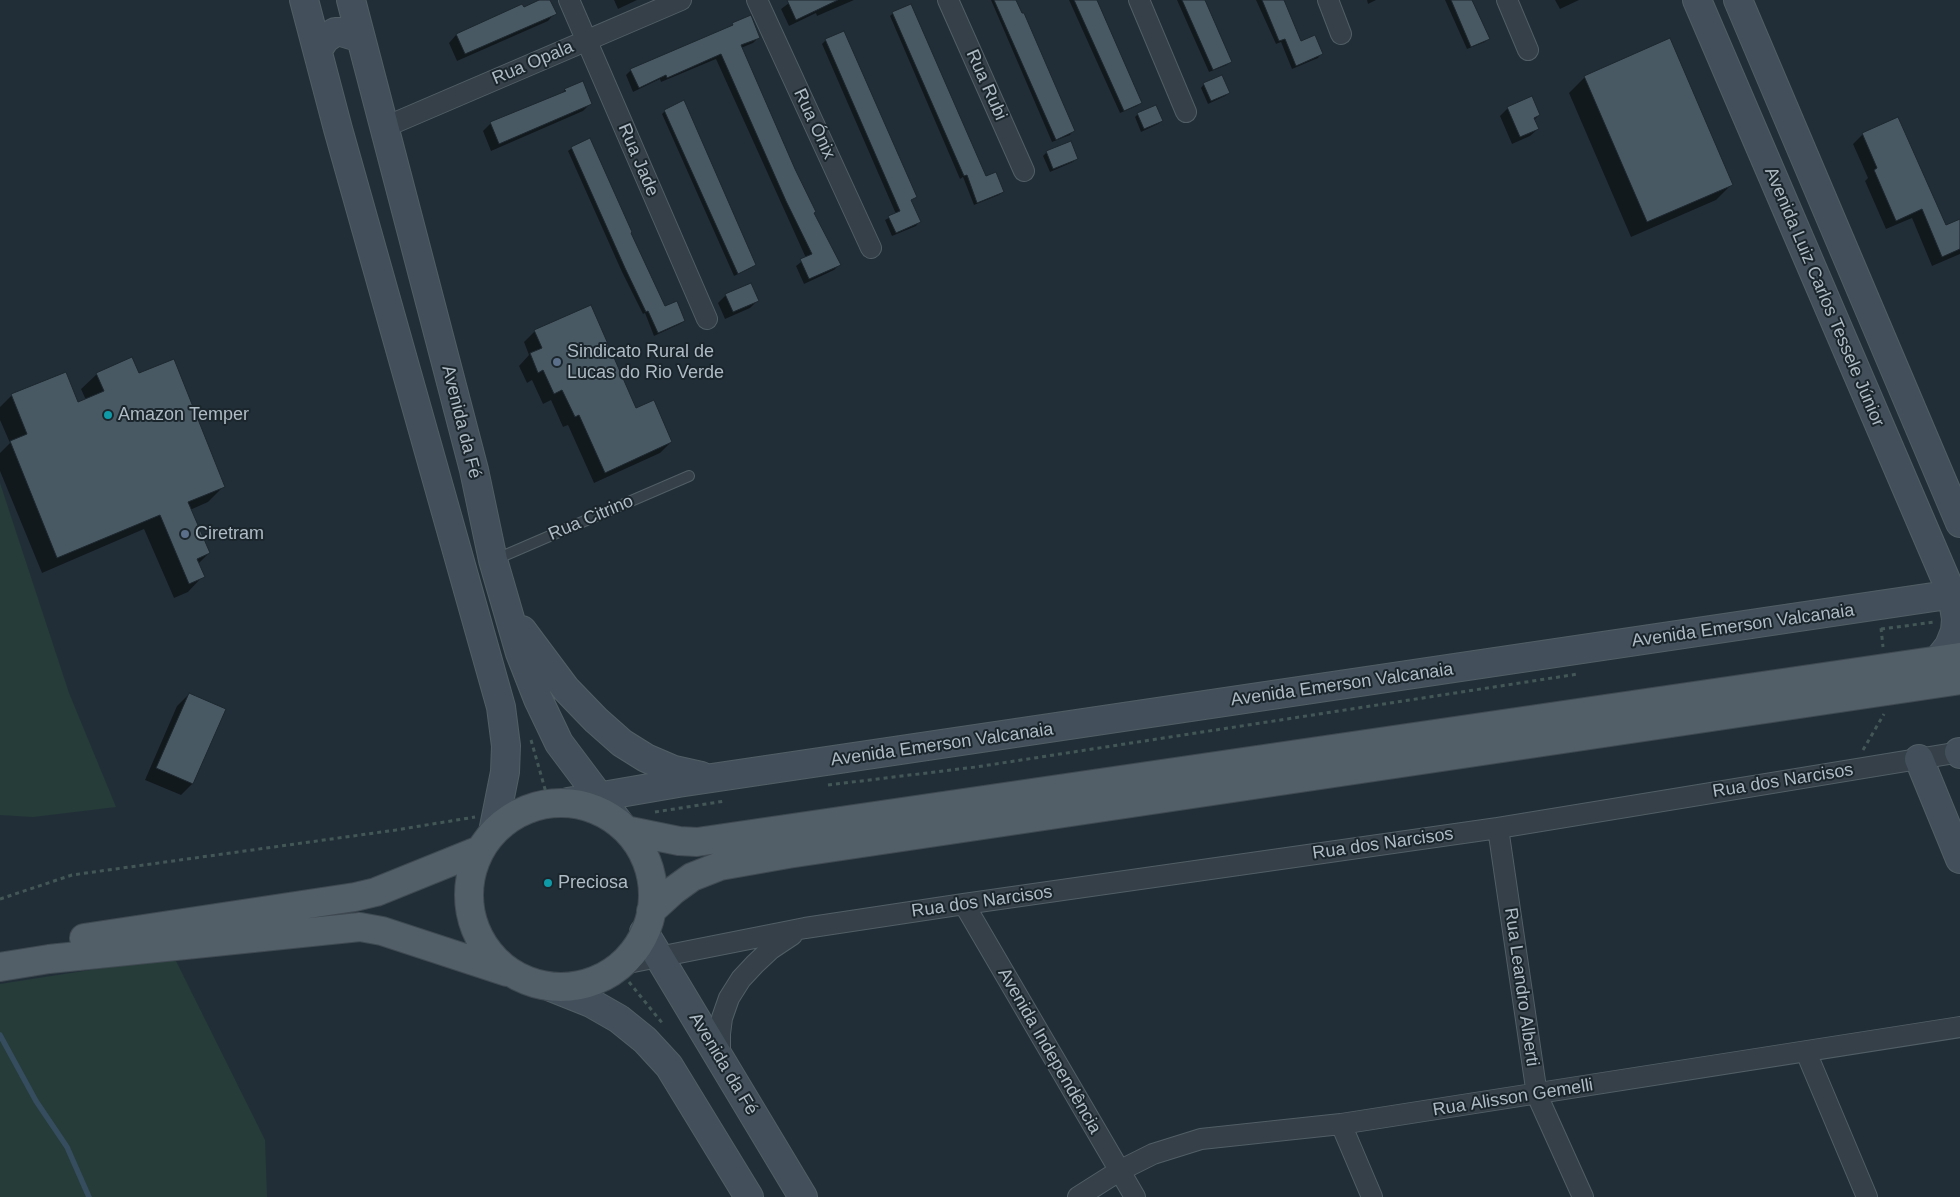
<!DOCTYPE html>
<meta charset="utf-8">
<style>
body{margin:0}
canvas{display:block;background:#212e37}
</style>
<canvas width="1960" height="1197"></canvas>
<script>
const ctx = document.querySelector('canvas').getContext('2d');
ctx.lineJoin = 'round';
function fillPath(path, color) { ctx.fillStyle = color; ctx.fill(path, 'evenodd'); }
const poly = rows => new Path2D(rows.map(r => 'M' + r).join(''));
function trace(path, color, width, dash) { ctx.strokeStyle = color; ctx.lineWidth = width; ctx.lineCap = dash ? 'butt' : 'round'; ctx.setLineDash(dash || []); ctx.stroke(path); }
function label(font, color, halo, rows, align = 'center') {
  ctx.font = font + ' Arial,sans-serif'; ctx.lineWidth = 4; ctx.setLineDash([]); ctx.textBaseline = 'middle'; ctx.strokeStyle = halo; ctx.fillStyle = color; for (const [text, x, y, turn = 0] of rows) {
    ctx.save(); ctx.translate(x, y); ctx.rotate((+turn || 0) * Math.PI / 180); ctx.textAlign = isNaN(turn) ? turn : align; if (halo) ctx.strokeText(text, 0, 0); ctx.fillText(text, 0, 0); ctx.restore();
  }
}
const green = poly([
 [0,483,69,693,116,807,33,817,0,815],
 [174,957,265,1140,267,1197,0,1197,0,984]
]);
const shadow = poly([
 [542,0,549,0,555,13,548,21,457,61,449,43,456,35,522,6,523,9],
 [614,0,637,0,618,9],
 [793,0,854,0,817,16,816,13,789,26,781,9],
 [991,0,1015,0,1073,131,1070,135,1052,142],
 [1069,0,1096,0,1141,102,1137,106,1120,113],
 [1177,0,1203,0,1230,61,1227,65,1209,72],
 [1256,0,1282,0,1301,43,1321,54,1318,58,1292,69,1281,42,1276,44],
 [1367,0,1376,0,1368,4],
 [1445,0,1472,0,1488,38,1485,42,1467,49],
 [1555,0,1579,0,1560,9],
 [893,13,985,178,1002,192,999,195,974,205,963,177,960,179,890,16],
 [733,24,758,38,753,43,741,48,813,213,839,265,834,270,804,284,796,266,806,258,716,59,661,82,660,79,633,92,626,75,631,70,727,29],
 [826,40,915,197,910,201,919,222,916,226,892,236,885,220,896,214,822,44],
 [1585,77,1732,184,1716,200,1631,237,1569,93],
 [1204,84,1229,93,1225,96,1208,104,1201,88],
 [565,90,591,103,583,111,491,151,483,131,491,123,560,95],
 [1508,108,1539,115,1534,120,1538,129,1530,136,1512,144,1500,116],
 [665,111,754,265,751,268,734,276,662,114],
 [1138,114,1162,121,1158,124,1141,132,1135,117],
 [1863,134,1945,227,1960,220,1960,254,1932,266,1912,218,1886,229,1865,181,1868,178,1853,144],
 [572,148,629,233,665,308,684,321,680,324,654,336,645,313,643,314,622,272,568,151],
 [1047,152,1077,158,1073,162,1050,172,1043,156],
 [726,295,757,301,750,308,725,319,718,303],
 [535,331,636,410,671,442,660,453,594,483,568,425,563,427,551,400,543,404,532,380,527,383,519,366,529,355,524,342],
 [97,374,138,375,224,486,208,502,190,510,209,553,198,564,203,576,188,592,174,598,144,529,42,573,0,471,0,453,10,443,0,420,0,407,12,395,77,404,86,400,81,389],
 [189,694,192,784,181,795,145,780,177,706]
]);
const stream = poly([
 [0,1035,36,1101,67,1147,89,1197]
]);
const building = poly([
 [539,0,550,0,557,14,465,54,456,34,522,4,524,7,539,0],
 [787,0,838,0,796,20,787,0],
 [994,0,1016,0,1022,13,1024,13,1075,131,1056,140,994,0],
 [1074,0,1097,0,1142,103,1124,111,1074,0],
 [1182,0,1205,0,1232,62,1213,70,1182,0],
 [1262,0,1284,0,1301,41,1315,35,1323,54,1296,66,1285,39,1279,41,1262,0],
 [1451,0,1472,0,1490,39,1471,47,1451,0],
 [911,4,986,176,996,172,1004,192,977,203,967,175,964,176,892,12,911,4],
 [751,15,760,38,741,45,795,169,816,212,814,213,841,265,809,279,800,259,812,254,786,201,721,54,667,78,666,75,639,88,630,69,733,25,732,23,751,15],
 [844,31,917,197,911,200,921,222,896,233,888,216,900,211,825,39,844,31],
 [1670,38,1733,185,1647,222,1584,76,1670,38],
 [1222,75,1230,93,1211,101,1203,83,1222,75],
 [583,81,592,104,499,144,490,122,566,91,564,89,583,81],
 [1532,96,1540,115,1534,118,1539,129,1520,137,1507,107,1532,96],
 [684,100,756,265,738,274,664,110,684,100],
 [1156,105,1163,121,1144,129,1137,113,1156,105],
 [1898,117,1946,225,1960,219,1960,249,1942,257,1922,209,1896,221,1874,170,1877,168,1862,133,1898,117],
 [590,138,632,232,631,233,665,306,677,301,685,321,658,333,648,311,646,312,625,268,571,147,590,138],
 [1071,141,1078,159,1053,169,1046,151,1071,141],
 [751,283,759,301,733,312,725,294,751,283],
 [591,305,636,408,654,400,672,442,605,473,579,415,575,417,562,390,554,394,543,370,538,373,530,353,542,348,534,330,591,305],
 [132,357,139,373,174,359,225,487,188,502,210,553,197,559,205,577,189,584,160,515,57,558,10,441,27,434,11,394,66,372,78,402,104,391,96,373,132,357],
 [189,693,226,709,193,784,156,768,189,693]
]);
const path = poly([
 [1881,628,1883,647],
 [1881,629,1935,622],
 [531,740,547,796],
 [1863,750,1884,714],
 [828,785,976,767,1578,674],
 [655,812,725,801],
 [0,899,72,875,396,830,475,817],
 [629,982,663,1024]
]);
const lane = poly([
 [494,560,689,476]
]);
const street = poly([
 [569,0,707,319],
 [757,0,871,248],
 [948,0,1024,171],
 [1139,0,1186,112],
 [1328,0,1341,34],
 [1507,0,1528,50],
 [385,127,681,0],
 [1498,828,1537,1095,1583,1197],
 [964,904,1135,1197],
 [623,964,805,928,964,904,1498,828,1960,752],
 [1806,1052,1867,1197],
 [720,1057,720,1034,722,1018,729,998,741,979,755,964,771,949,792,935],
 [1341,1124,1372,1197],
 [1078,1197,1119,1171,1153,1154,1201,1139,1341,1124,1960,1027]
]);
const secondary = poly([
 [304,0,338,129,501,707,506,746,505,772,493,832],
 [351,0,474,470,493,560,520,653,538,699,559,743,619,823],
 [1697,0,1952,594,1956,619,1955,631,1949,646,1938,660],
 [1738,0,1960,523],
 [318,50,325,39,335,32,341,32,361,38],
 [522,630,566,689,596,720,622,743,646,758,674,770,701,776],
 [1959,752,1960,754],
 [1919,759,1960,859],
 [568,802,678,783,1960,593],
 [644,932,803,1197],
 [551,987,591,1003,619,1019,645,1040,669,1066,749,1197]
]);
const primary = poly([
 '469 895a92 92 0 1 1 184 0a92 92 0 1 1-184 0Z',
 [630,831,679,841,697,842,1960,657],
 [651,911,674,890,692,877,720,866,788,854,1960,680],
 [84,938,355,897,376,892,480,850],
 [0,967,49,959,360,927,382,931,507,972]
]);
const markers = [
 [557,362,5,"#5c6f8a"],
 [108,415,5,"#0f9aa8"],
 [185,534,5,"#5c6f8a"],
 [548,883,5,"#0f9aa8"]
];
const streetNames = [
 ["Rua Opala",533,63,-23],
 ["Rua Rubi",986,85,66],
 ["Rua Ónix",814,124,65],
 ["Rua Jade",638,160,67],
 ["Avenida Luiz Carlos Tessele Júnior",1824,297,67],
 ["Avenida da Fé",461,422,76],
 ["Rua Citrino",591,518,-23],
 ["Avenida Emerson Valcanaia",1743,626,-8],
 ["Avenida Emerson Valcanaia",1342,685,-8],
 ["Avenida Emerson Valcanaia",942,745,-8],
 ["Rua dos Narcisos",1783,781,-9],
 ["Rua dos Narcisos",1383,844,-8],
 ["Rua dos Narcisos",982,902,-8],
 ["Rua Leandro Alberti",1521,987,82],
 ["Avenida Independência",1049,1051,60],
 ["Avenida da Fé",723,1064,59],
 ["Rua Alisson Gemelli",1513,1098,-9]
];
const poiNames = [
 ["Sindicato Rural de",567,352],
 ["Lucas do Rio Verde",567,373],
 ["Amazon Temper",118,415],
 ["Ciretram",195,534],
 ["Preciosa",558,883]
];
fillPath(green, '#263c39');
fillPath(shadow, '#0007');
trace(stream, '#354d5e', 5.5);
fillPath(building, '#495963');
trace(building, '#1c272e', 1);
trace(lane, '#525e65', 12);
trace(street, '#525e65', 22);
trace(secondary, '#525e65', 30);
trace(primary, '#3e4951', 30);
trace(path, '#435756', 3, [4, 4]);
trace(lane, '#354048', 10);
trace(street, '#354048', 20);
trace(secondary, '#43505b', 28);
trace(primary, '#535f68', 28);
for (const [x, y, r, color] of markers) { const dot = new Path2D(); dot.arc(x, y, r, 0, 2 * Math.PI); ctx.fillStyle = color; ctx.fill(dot); trace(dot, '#1a252c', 2); }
label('18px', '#afbbc4', '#1a252c', streetNames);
label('18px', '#afbbc4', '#1a252c', poiNames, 'left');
</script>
